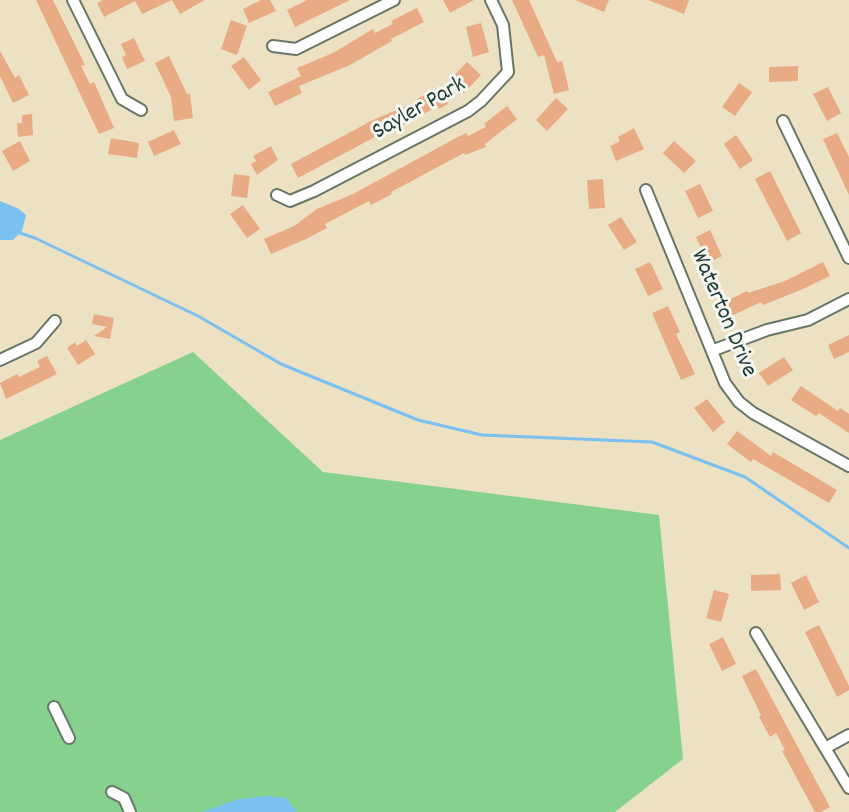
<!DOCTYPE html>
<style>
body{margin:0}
canvas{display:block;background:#ece1c2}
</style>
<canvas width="849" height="812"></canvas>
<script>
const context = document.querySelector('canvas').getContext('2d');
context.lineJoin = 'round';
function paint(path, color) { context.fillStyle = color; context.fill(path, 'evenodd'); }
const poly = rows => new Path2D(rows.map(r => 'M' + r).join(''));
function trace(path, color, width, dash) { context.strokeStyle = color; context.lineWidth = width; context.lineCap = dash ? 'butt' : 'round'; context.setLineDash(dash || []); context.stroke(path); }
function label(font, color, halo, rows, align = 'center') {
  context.font = font + ' Dekko,sans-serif'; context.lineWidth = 6; context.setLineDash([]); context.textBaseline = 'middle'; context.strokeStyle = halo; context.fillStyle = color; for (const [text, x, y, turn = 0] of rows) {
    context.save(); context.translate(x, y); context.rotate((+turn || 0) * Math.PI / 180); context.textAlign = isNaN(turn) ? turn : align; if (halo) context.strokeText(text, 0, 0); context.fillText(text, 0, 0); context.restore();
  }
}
const green = poly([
 [193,352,323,472,659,515,683,759,615,812,0,812,0,440]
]);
const water = poly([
 [0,201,19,209,26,215,22,231,13,240,0,240],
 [266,796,286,798,297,812,202,812,239,799]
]);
const stream = poly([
 [20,233,35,238,198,316,281,364,418,420,482,435,652,442,745,477,849,548]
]);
const building = poly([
 [36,0,53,0,85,65,81,66,90,84,94,82,114,128,99,134],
 [103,0,205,0,180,14,172,0,142,14,135,1,104,17,97,3],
 [261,0,270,0,276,11,249,23,243,9],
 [307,0,350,0,295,27,287,10],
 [443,0,474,0,450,13],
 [512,0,529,0,557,62,562,61,569,90,554,94,544,55,538,57],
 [575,0,609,0,604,12],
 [648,0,689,0,684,14],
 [417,8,424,22,391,39,392,41,350,65,299,86,302,93,275,106,268,92,301,76,297,68,333,53,373,29,375,33,393,24,391,21],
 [231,20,247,26,237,55,221,49],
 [481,23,489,52,473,57,466,27],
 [134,38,145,61,127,69,122,57,126,55,121,44],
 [0,51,15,78,19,75,29,95,13,103,0,76],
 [169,56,187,94,190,94,193,118,174,121,171,97,155,63],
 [244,57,261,80,249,90,231,66],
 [467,62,481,75,464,93,450,80],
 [798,66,798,81,769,82,769,67],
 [739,83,752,92,735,116,722,107],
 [828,87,841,113,827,121,813,94],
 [434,90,437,96,442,93,448,104,439,109,438,106,376,140,375,137,298,178,291,164,371,121,418,101,417,99],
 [556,98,568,109,547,131,536,120],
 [507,106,517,119,485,144,486,147,465,155,464,153,391,192,392,194,371,205,369,201,325,224,327,228,306,239,271,254,264,239,294,226,317,209,353,194,456,138,466,133,468,136,486,127,484,124],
 [32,114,33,135,18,137,17,123,22,123,22,115],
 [634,128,644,149,616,161,610,146,620,141,618,137],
 [174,130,181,144,154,156,148,142],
 [837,133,849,157,849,195,823,139],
 [736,135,753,160,740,169,724,144],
 [111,138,139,143,137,158,108,154],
 [20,141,30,161,13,171,2,151],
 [674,141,696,161,684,173,663,153],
 [271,146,278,160,257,175,251,164,256,161,253,156],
 [770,171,801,233,787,241,755,179],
 [234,174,250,176,247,198,231,196],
 [603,179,605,208,589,209,587,180],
 [700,184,713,211,698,218,685,191],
 [243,205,260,229,247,238,230,214],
 [621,217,637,242,624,250,608,225],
 [710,230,722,256,708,263,696,237],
 [650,262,663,289,648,296,635,269],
 [823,262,830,276,803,289,763,305,761,302,727,318,720,304,747,291,748,293,785,281],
 [668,306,680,332,676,334,695,374,681,380,652,313],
 [94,314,114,318,110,339,94,336,107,327,92,324],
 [849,335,849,352,834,359,828,345],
 [86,340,95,354,78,365,67,348,75,342,77,346],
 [47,356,57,374,6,399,0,383,17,374,19,377,40,367,37,361],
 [784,357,793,370,768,386,759,373],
 [801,386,838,411,840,408,849,414,849,433,819,413,816,416,791,400],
 [707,399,725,422,713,432,694,408],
 [737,431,771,456,773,452,837,490,829,503,753,459,751,462,727,444],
 [780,574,781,590,751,591,751,575],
 [806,575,819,602,804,610,791,583],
 [714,590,729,594,721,622,706,618],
 [819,625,849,686,849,690,837,697,805,632],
 [723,637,736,664,722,671,709,644],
 [756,669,830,807,821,812,815,812,782,751,785,750,776,733,770,737,759,717,761,715,742,676]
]);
const minor = poly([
 [73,0,122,99,141,110],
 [273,46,296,49,394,0],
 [783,121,849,258],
 [646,190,725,383,739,402,753,413,849,466],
 [277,195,290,201,314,191,468,111,481,101,508,72,503,25,491,0],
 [714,350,767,330,808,320,849,299],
 [0,360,36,343,55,321],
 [756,633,849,788],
 [54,707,69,738],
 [827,747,849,735],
 [112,792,124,798,130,812]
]);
const streetNames = [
 ["Sayler Park",420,110,-30],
 ["Waterton Drive",722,314,67]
];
paint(green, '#87d18e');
paint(water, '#7ac0f1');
trace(stream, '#7ac0f1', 3);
paint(building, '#e8ab83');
trace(minor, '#677666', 14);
trace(minor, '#fff', 10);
label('24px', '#1f3d34', '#f6f6f2', streetNames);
</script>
